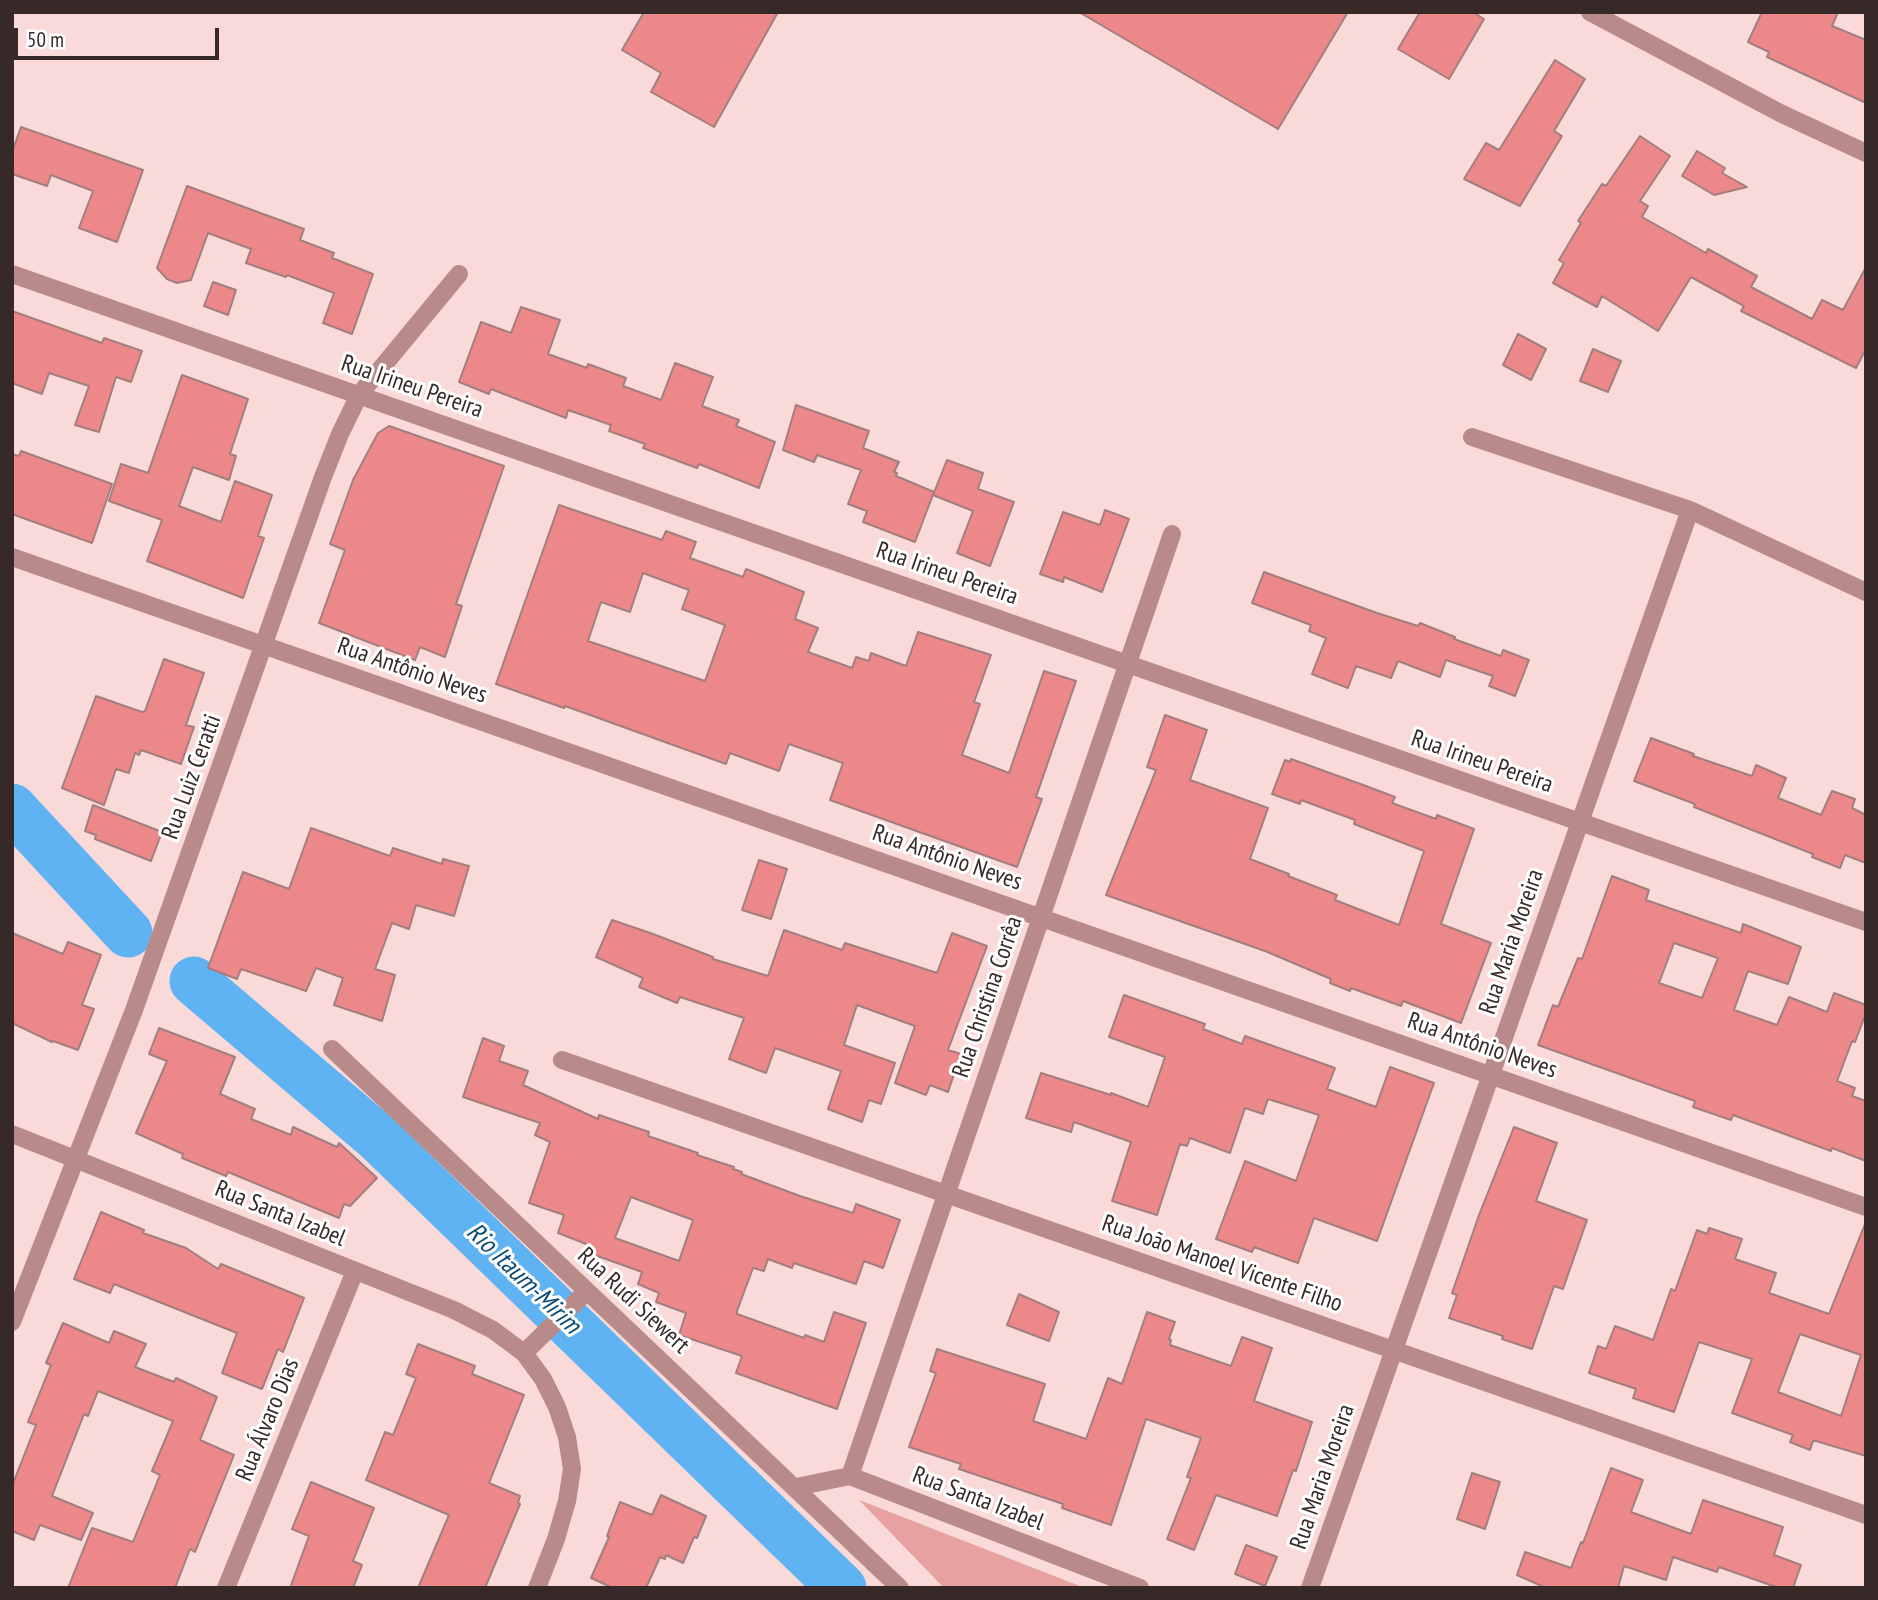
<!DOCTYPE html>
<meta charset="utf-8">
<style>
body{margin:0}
#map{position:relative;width:1878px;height:1600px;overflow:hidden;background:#fadad9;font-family:"PT Sans Narrow",sans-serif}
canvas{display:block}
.frame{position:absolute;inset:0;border:14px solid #382929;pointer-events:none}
.scale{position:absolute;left:14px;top:28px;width:205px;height:32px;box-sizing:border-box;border:4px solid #382929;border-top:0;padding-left:9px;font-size:21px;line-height:24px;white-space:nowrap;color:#382929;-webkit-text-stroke:5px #fff;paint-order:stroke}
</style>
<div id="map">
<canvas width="1878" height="1600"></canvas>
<div class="frame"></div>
<div class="scale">50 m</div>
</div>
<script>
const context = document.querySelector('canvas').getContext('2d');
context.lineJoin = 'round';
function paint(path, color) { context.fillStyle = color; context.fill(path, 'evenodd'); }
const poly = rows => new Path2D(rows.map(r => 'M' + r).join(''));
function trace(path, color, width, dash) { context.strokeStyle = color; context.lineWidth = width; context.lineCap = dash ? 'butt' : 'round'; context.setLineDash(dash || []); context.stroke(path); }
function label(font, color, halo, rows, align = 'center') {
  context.font = font + ' "PT Sans Narrow",sans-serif'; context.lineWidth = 6; context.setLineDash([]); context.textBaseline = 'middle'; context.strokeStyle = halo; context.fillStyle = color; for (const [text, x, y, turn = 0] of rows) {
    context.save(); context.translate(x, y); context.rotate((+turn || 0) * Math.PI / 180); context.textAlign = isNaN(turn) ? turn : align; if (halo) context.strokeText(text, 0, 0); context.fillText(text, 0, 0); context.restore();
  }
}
const green = poly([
 [859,1500,1085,1588,944,1588]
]);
const river = poly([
 [12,808,128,933],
 [194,981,377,1137,842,1588]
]);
const building = poly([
 [644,12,778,12,714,127,651,92,661,73,622,50,644,12],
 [1079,12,1348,12,1278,129,1079,12],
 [1420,12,1473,12,1484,19,1449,79,1398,49,1420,12],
 [1762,12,1838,12,1832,26,1866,40,1866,103,1767,57,1769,52,1748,42,1762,12],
 [1555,60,1585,79,1554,131,1562,136,1520,206,1464,179,1486,143,1499,150,1555,60],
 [21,127,143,170,117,242,79,228,93,191,51,175,47,186,12,174,12,152,21,127],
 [1640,136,1670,156,1640,201,1648,206,1642,217,1706,253,1708,249,1757,276,1751,287,1812,319,1822,300,1843,310,1866,267,1866,349,1856,368,1741,311,1744,306,1691,277,1658,331,1602,296,1597,307,1553,283,1564,263,1559,260,1581,223,1578,221,1602,184,1606,186,1640,136],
 [1697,151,1725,168,1722,173,1747,187,1714,195,1682,176,1697,151],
 [187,186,304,229,300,240,334,253,332,258,373,274,352,334,323,323,334,293,287,275,286,277,246,263,251,249,208,233,191,280,177,283,167,279,157,268,187,186],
 [213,282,236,290,228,315,204,306,213,282],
 [521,307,560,320,548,354,587,368,588,364,626,378,623,386,661,400,675,363,713,377,702,406,739,420,736,426,775,442,759,488,699,464,697,468,643,448,645,444,609,431,611,425,568,410,566,418,491,389,489,394,459,382,481,322,511,333,521,307],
 [12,311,102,343,104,338,142,351,131,382,116,377,99,432,75,425,89,386,49,373,42,394,12,383,12,311],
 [1518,334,1546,349,1531,380,1503,365,1518,334],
 [1593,349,1621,361,1608,392,1580,381,1593,349],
 [182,375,248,399,230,454,236,456,229,480,193,467,179,506,221,522,235,481,272,495,258,536,264,538,243,598,147,561,162,520,109,501,121,464,148,473,182,375],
 [796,405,869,431,863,448,899,462,894,472,897,473,896,476,934,492,915,542,863,522,867,511,848,504,861,470,817,455,814,462,783,450,796,405],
 [389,426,504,466,456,604,462,606,445,657,420,647,415,660,319,623,345,550,330,544,353,480,378,433,389,426],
 [21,451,112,484,92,543,12,514,12,454,19,456,21,451],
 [947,460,983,473,978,489,1014,502,990,566,957,553,973,511,933,495,947,460],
 [559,505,662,540,666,531,696,542,690,558,743,577,746,569,804,592,795,619,818,628,808,652,852,668,856,657,869,661,871,653,906,666,918,632,991,655,974,702,980,704,962,755,1009,773,1044,671,1076,681,1036,797,1042,799,1017,867,830,800,843,763,789,744,779,771,730,753,726,764,565,706,564,708,496,684,559,505],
 [643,573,689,590,682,609,725,625,705,681,588,641,601,602,630,612,643,573],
 [1105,510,1129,519,1102,592,1064,577,1063,582,1040,574,1063,512,1100,525,1105,510],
 [1264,572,1377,613,1418,626,1420,623,1455,637,1454,639,1501,656,1503,650,1529,660,1515,696,1489,686,1493,676,1446,660,1440,677,1398,661,1391,678,1356,666,1348,688,1312,674,1326,638,1309,631,1311,625,1252,603,1264,572],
 [164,659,204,673,186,725,194,727,181,764,141,750,139,755,135,753,129,773,116,769,104,805,62,788,96,696,142,712,145,711,164,659],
 [1165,715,1207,730,1190,780,1268,808,1250,859,1289,874,1288,876,1337,895,1335,900,1399,925,1424,851,1354,824,1355,820,1301,800,1300,804,1272,794,1285,760,1290,762,1291,759,1366,786,1395,797,1392,803,1436,819,1437,815,1474,829,1441,924,1491,943,1461,1023,1403,1001,1401,1006,1351,988,1350,991,1330,983,1331,979,1265,951,1106,895,1156,770,1147,767,1165,715],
 [1651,738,1694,754,1693,756,1752,776,1756,765,1786,778,1778,798,1821,815,1832,791,1855,799,1852,808,1866,815,1866,863,1845,855,1840,868,1812,857,1813,854,1694,807,1695,804,1634,781,1651,738],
 [93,805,162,832,151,861,95,839,96,835,85,831,93,805],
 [311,828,390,856,393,848,442,864,443,859,469,866,454,916,416,905,409,929,392,923,375,969,395,975,382,1021,334,1005,343,978,316,968,306,991,241,969,237,979,208,968,243,872,289,889,311,828],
 [759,860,787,869,771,919,742,910,759,860],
 [1612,876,1649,890,1646,900,1741,933,1743,924,1801,947,1788,984,1748,971,1734,1010,1777,1025,1789,997,1827,1012,1834,993,1866,1005,1866,1013,1855,1042,1852,1041,1837,1081,1855,1088,1852,1096,1866,1101,1866,1161,1832,1148,1831,1151,1733,1115,1731,1120,1693,1107,1695,1101,1538,1045,1553,1005,1558,1007,1578,958,1582,959,1612,876],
 [1674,943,1718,958,1702,998,1659,983,1674,943],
 [612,920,653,934,713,957,713,959,768,976,784,930,842,950,845,943,937,973,952,933,987,946,948,1050,961,1054,948,1092,930,1085,926,1095,895,1083,915,1026,857,1005,844,1045,895,1063,881,1104,869,1100,862,1122,828,1109,841,1071,775,1048,766,1073,729,1059,744,1018,680,997,677,1003,639,987,643,978,596,957,612,920],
 [12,933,63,954,68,942,101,955,82,1005,94,1009,78,1050,53,1041,52,1042,12,1023,12,933],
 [1124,995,1205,1024,1203,1029,1242,1044,1245,1036,1335,1068,1327,1089,1376,1107,1390,1067,1434,1083,1377,1241,1314,1218,1298,1263,1254,1247,1252,1252,1216,1239,1245,1161,1296,1181,1319,1115,1268,1099,1263,1114,1245,1108,1230,1153,1190,1138,1187,1146,1180,1144,1157,1215,1112,1201,1131,1142,1074,1122,1071,1132,1026,1118,1041,1073,1111,1095,1111,1093,1148,1107,1165,1057,1109,1037,1124,995],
 [159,1028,235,1057,220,1094,255,1109,251,1119,291,1135,293,1127,337,1147,339,1143,377,1178,350,1206,344,1204,339,1218,228,1172,226,1176,182,1158,183,1154,136,1133,167,1061,149,1054,159,1028],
 [483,1038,504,1046,499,1061,528,1071,523,1085,598,1119,599,1115,649,1132,648,1136,698,1153,697,1155,734,1167,733,1169,742,1172,741,1174,800,1196,853,1213,856,1204,900,1220,883,1268,864,1261,856,1284,794,1263,792,1268,768,1259,764,1271,753,1268,737,1311,737,1314,804,1338,805,1335,824,1342,834,1312,866,1323,837,1409,736,1373,742,1356,679,1335,686,1313,656,1302,659,1293,638,1284,642,1272,592,1254,594,1247,558,1233,564,1215,529,1203,550,1142,535,1135,540,1123,463,1097,483,1038],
 [631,1197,693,1220,679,1261,615,1238,631,1197],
 [1514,1127,1557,1143,1536,1201,1587,1220,1563,1289,1554,1286,1532,1349,1502,1339,1503,1336,1449,1318,1457,1295,1452,1293,1479,1215,1514,1127],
 [101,1212,144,1230,143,1233,186,1248,218,1269,221,1264,304,1298,283,1352,278,1349,262,1389,222,1373,237,1333,114,1284,110,1293,74,1279,101,1212],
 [1865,1224,1866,1456,1816,1441,1813,1441,1810,1450,1790,1442,1793,1435,1732,1413,1752,1359,1699,1342,1674,1412,1633,1398,1636,1389,1589,1373,1598,1346,1606,1349,1615,1326,1653,1340,1671,1289,1675,1291,1697,1230,1707,1234,1709,1228,1742,1239,1735,1259,1776,1273,1769,1293,1829,1314,1865,1224],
 [1800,1334,1861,1355,1841,1416,1778,1392,1800,1334],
 [1019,1294,1059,1312,1049,1341,1007,1325,1019,1294],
 [1147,1312,1175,1322,1169,1339,1171,1340,1170,1345,1231,1366,1242,1337,1272,1348,1254,1401,1312,1422,1296,1471,1293,1470,1277,1516,1216,1495,1194,1550,1167,1539,1191,1478,1187,1477,1201,1438,1146,1419,1111,1525,1062,1508,1063,1504,959,1469,961,1464,909,1447,936,1373,930,1371,937,1349,1045,1384,1033,1421,1086,1439,1108,1378,1122,1384,1147,1312],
 [63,1323,109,1343,114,1331,146,1344,135,1367,174,1382,176,1378,217,1397,200,1440,234,1455,195,1552,190,1549,175,1588,68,1588,92,1528,133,1542,160,1475,152,1471,173,1421,98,1391,88,1416,84,1414,52,1496,93,1513,81,1540,40,1525,34,1540,12,1531,12,1486,36,1425,28,1422,51,1365,46,1363,63,1323],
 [418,1344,475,1366,472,1374,524,1395,489,1483,520,1496,518,1503,520,1504,485,1588,418,1588,449,1515,366,1480,385,1432,393,1435,416,1378,406,1374,418,1344],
 [1611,1468,1643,1480,1631,1512,1691,1534,1703,1500,1783,1527,1774,1555,1801,1565,1793,1588,1779,1588,1719,1567,1717,1572,1673,1557,1666,1580,1624,1566,1618,1588,1546,1588,1517,1575,1525,1552,1571,1568,1581,1542,1583,1543,1611,1468],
 [1472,1473,1500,1482,1485,1529,1457,1519,1472,1473],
 [311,1482,374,1508,353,1561,362,1565,353,1588,290,1588,309,1536,292,1529,311,1482],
 [661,1495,706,1516,697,1538,694,1537,683,1563,666,1555,665,1559,660,1557,646,1588,613,1588,591,1578,609,1537,607,1536,620,1502,652,1515,661,1495],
 [1246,1545,1277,1557,1265,1586,1235,1574,1246,1545]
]);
const minor = poly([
 [1590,12,1780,113,1866,153],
 [12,274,1866,922],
 [1472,437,1690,510,1866,592],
 [12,557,1866,1207],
 [332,1049,900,1588],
 [562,1060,1866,1515],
 [12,1322,134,1010,323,477,340,434,359,395,459,274],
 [524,1353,587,1291],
 [850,1476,1172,534],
 [796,1487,850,1476,1140,1588],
 [226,1588,355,1271],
 [1310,1588,1690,510]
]);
const tertiary = poly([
 [12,1134,454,1310,493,1330,524,1353,543,1379,557,1407,567,1437,572,1469,567,1501,556,1539,537,1588]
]);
const streetNames = [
 ["Rua Irineu Pereira",412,387,19],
 ["Rua Irineu Pereira",947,574,19],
 ["Rua Antônio Neves",412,671,19],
 ["Rua Irineu Pereira",1482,762,19],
 ["Rua Luiz Ceratti",192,777,-70],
 ["Rua Antônio Neves",947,858,19],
 ["Rua Maria Moreira",1512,942,-71],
 ["Rua Christina Corrêa",988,997,-71],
 ["Rua Antônio Neves",1482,1046,19],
 ["Rua Santa Izabel",280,1214,22],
 ["Rua João Manoel Vicente Filho",1222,1264,19],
 ["Rua Rudi Siewert",633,1301,43],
 ["Rua Álvaro Dias",268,1420,-68],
 ["Rua Maria Moreira",1323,1477,-71],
 ["Rua Santa Izabel",978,1499,21]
];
const waterNames = [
 ["Rio Itaum-Mirim",523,1279,44]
];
paint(green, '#e7a1a1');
trace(river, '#5fb3f3', 49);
paint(building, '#ed888a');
trace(building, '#a37e7e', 2);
trace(minor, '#b88b8a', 18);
trace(tertiary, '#b88b8a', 18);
label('24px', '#382929', '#fff', streetNames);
label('italic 26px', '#0b4c76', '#fff', waterNames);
</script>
